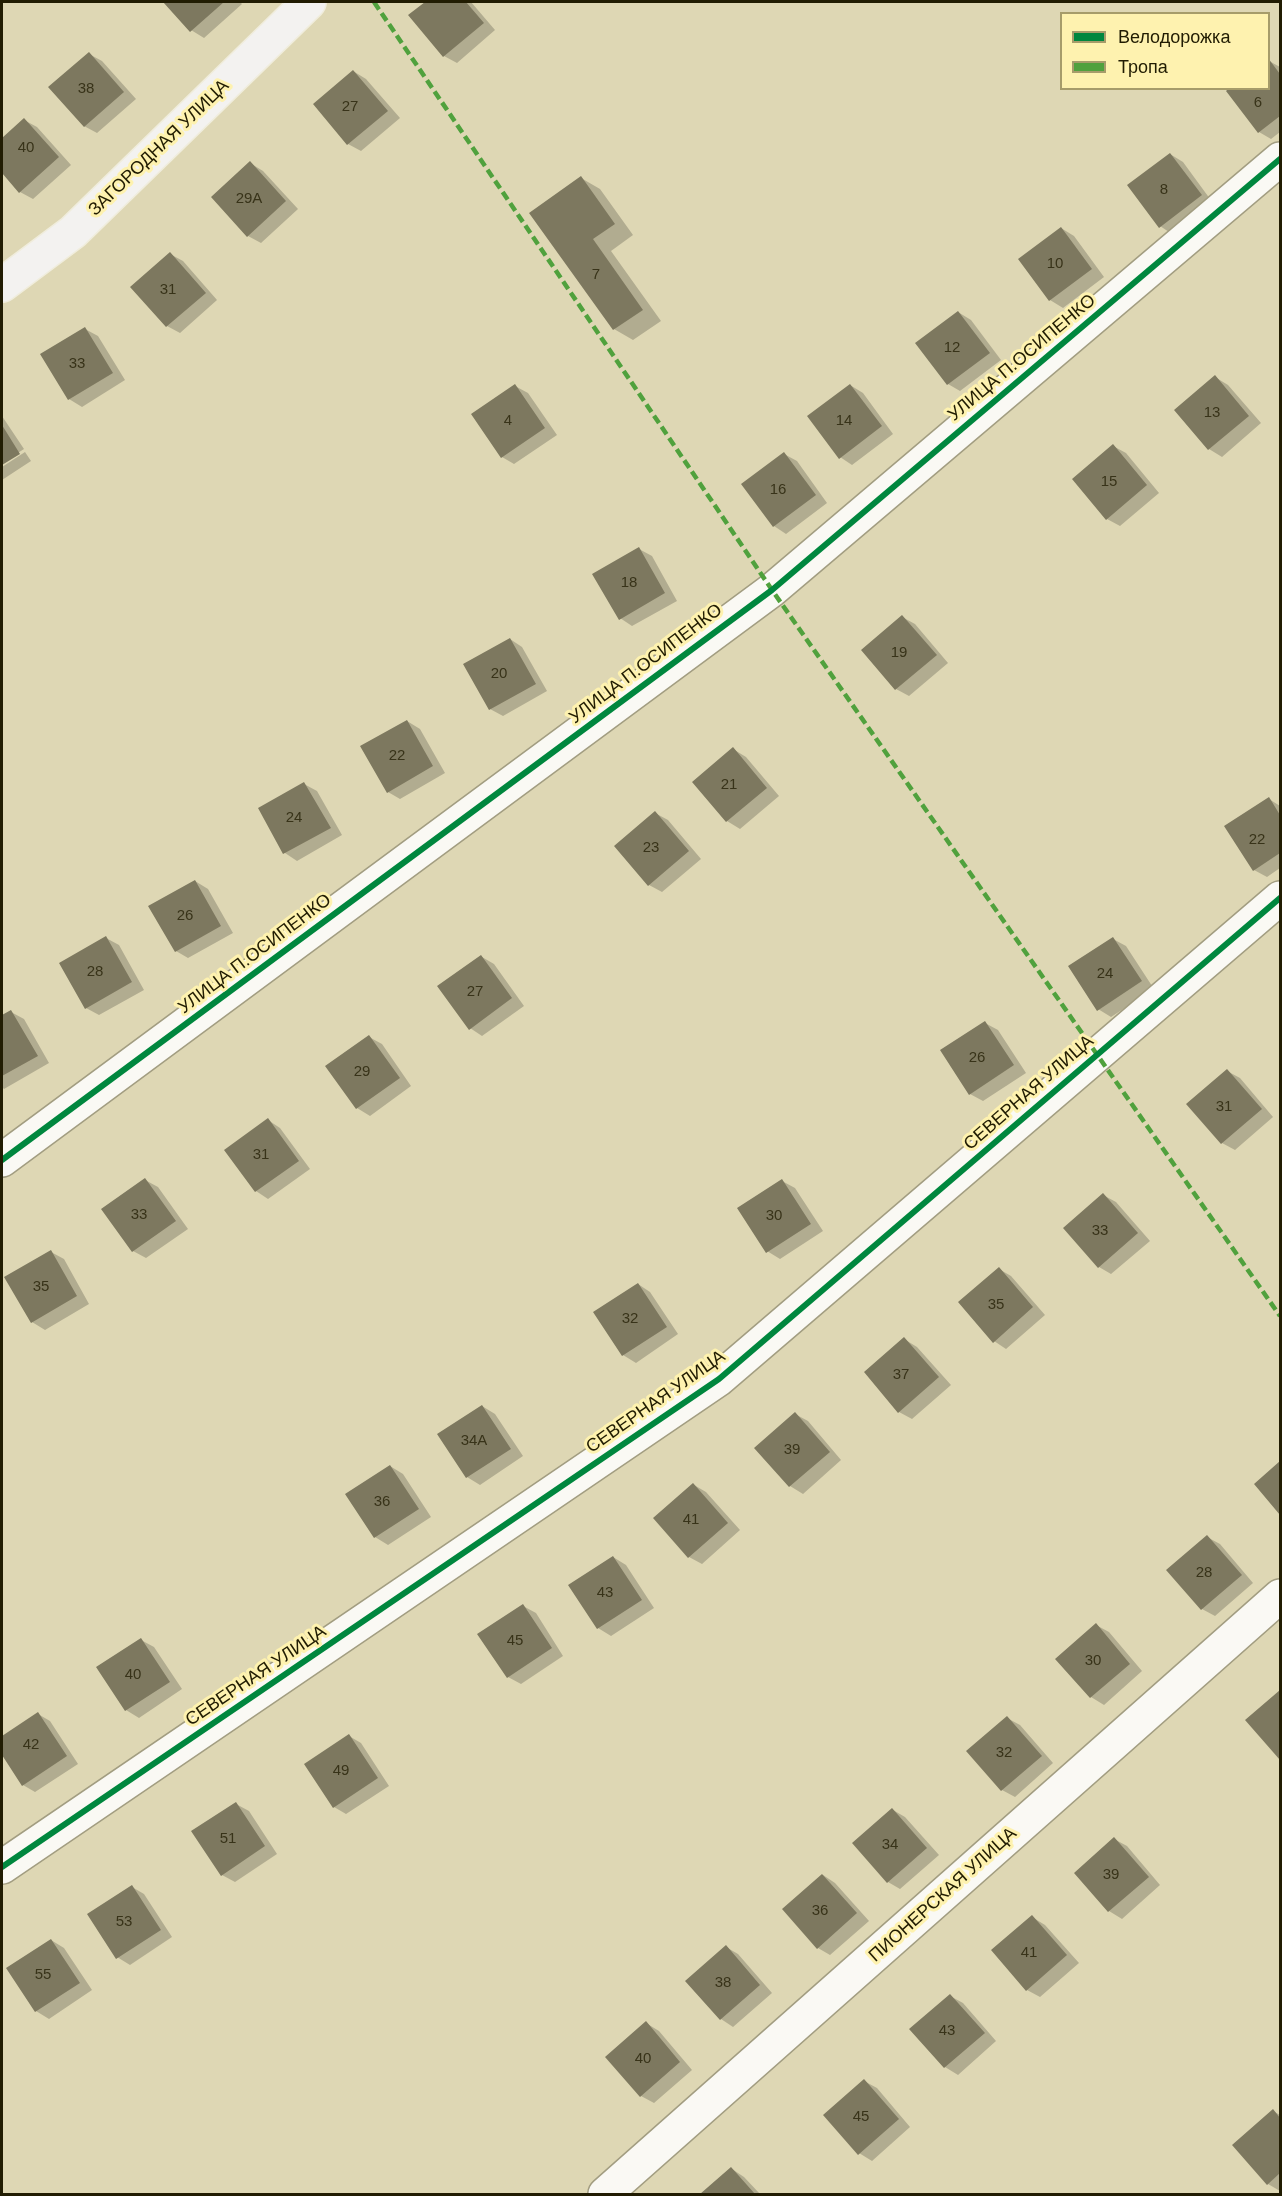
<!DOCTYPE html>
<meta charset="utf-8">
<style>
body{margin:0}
#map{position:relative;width:1282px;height:2196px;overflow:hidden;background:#ded7b4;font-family:Arial,sans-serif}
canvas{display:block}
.frame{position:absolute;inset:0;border:3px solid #211c02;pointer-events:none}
.legend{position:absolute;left:1060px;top:12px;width:210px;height:78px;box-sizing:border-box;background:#fef2af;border:2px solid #a69c6a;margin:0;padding:8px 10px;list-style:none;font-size:18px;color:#211c02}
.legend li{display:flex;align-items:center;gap:12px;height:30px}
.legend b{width:30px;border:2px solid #a69c6a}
</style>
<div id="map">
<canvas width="1282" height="2196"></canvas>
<div class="frame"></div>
<ul class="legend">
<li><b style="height:8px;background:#00873e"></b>Велодорожка</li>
<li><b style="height:8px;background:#50a13d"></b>Тропа</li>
</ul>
</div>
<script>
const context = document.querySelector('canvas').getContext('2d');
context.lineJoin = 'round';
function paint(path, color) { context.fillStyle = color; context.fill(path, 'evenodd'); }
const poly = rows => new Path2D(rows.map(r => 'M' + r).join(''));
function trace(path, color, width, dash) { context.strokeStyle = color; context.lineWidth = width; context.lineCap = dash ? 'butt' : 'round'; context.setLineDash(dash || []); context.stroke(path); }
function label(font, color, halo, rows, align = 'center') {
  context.font = font + ' Arial,sans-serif'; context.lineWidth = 6; context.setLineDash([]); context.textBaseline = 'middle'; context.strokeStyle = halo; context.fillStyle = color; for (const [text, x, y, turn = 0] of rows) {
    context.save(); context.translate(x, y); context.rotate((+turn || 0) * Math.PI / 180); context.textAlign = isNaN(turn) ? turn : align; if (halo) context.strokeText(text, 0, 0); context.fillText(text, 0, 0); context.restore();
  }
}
const shadow = poly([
 [165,2,240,2,242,4,204,38,191,30],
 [427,2,471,2,495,30,457,63,444,56,410,15],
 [89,54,102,61,136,99,97,133,84,126],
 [1269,61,1280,67,1280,132,1271,139,1259,132,1268,88],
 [353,71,366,79,400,118,361,151,348,144],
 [24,120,37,127,71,165,33,199,20,192,2,171,2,140],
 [1170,154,1183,162,1213,203,1172,234,1160,226],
 [250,163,263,171,298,209,261,243,248,236],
 [581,178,600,189,633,235,611,251,661,321,633,340,614,329,531,213],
 [1061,228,1074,236,1104,277,1063,308,1050,300,1020,259],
 [170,254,183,261,217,300,180,333,167,326,132,287],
 [958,312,971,320,1001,360,960,391,948,384],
 [85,329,98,336,125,380,82,407,69,399,42,355],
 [1215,377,1228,385,1261,423,1222,457,1209,449,1176,410],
 [850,385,863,393,893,434,852,465,840,457],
 [515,386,528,393,557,435,514,464,502,457],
 [2,416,24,449,2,463],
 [1113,446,1126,453,1159,493,1120,526,1107,519],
 [25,452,31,461,2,480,2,467],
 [784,454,797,461,827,503,786,534,774,526],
 [639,549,652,556,677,601,632,626,620,618],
 [902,617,915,624,948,663,909,696,896,689,863,650],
 [510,639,522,647,547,691,503,716,490,709],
 [407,721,420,729,445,773,400,799,388,792],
 [733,749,746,757,779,796,740,829,727,821,694,782],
 [304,784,317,791,342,835,297,861,285,853,260,809],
 [1269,799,1280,806,1280,868,1267,877,1254,870],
 [655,813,668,820,701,859,662,892,649,885],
 [195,881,208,889,233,933,188,958,176,951],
 [106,938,119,945,144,990,99,1015,86,1008],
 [1113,939,1126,946,1154,989,1111,1017,1098,1009],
 [482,957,494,964,524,1006,482,1036,470,1028],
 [11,1012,24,1019,49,1063,4,1089,2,1087,2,1017],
 [985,1023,998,1030,1026,1073,983,1101,970,1094],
 [369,1037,382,1044,411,1086,370,1116,357,1108],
 [1227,1071,1240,1078,1273,1117,1235,1150,1222,1143],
 [268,1120,280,1128,310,1169,268,1199,256,1191],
 [145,1180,158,1187,188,1229,146,1258,133,1251],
 [782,1181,795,1188,823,1231,780,1259,767,1251],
 [1103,1195,1116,1202,1150,1241,1111,1274,1099,1267],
 [51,1252,64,1259,89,1304,45,1330,32,1322],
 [999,1269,1011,1276,1045,1315,1006,1349,994,1341],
 [638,1284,650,1292,678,1334,636,1363,623,1355],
 [904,1339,917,1347,951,1385,912,1419,899,1412],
 [482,1406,495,1414,523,1456,480,1485,467,1477],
 [795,1414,808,1421,841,1460,803,1494,790,1486,756,1448],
 [1280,1463,1280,1513,1256,1484],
 [390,1466,403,1474,431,1517,388,1545,375,1537],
 [694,1485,706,1492,740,1530,702,1564,689,1557],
 [1207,1537,1220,1544,1253,1583,1215,1616,1202,1609],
 [613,1557,626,1565,654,1608,611,1636,598,1628,570,1586],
 [523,1606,536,1613,563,1656,521,1684,508,1677],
 [1096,1625,1109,1632,1142,1671,1104,1705,1091,1697,1057,1659],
 [141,1640,154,1647,182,1689,139,1718,126,1710,98,1668],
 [1280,1692,1280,1758,1248,1720],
 [38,1714,50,1721,78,1764,35,1792,23,1785,2,1752,2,1738],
 [1007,1718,1020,1725,1053,1763,1015,1797,1002,1790],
 [349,1736,361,1743,389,1786,346,1814,334,1807],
 [236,1804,249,1811,277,1854,235,1882,222,1875],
 [893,1810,905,1817,939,1855,900,1889,888,1882],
 [1114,1839,1127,1846,1160,1885,1122,1919,1109,1911,1076,1873],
 [823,1875,835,1883,869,1921,830,1955,818,1948],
 [132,1887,144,1894,172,1937,130,1965,117,1957],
 [1032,1917,1045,1925,1079,1963,1040,1997,1027,1990],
 [51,1940,64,1948,92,1990,49,2019,36,2011,8,1968],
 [726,1947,738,1954,772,1993,733,2027,721,2019],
 [950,1996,963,2003,996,2041,958,2075,945,2067,911,2029],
 [646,2023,659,2031,692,2070,654,2103,641,2096],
 [864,2081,877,2088,910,2127,872,2161,859,2153],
 [1273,2111,1280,2115,1280,2191,1268,2184],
 [732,2169,744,2177,760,2194,703,2194]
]);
const building = poly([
 [163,2,224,2,190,32],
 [425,2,466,2,484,23,443,57,408,15],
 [89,52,124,92,84,127,48,87],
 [1268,58,1280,74,1280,116,1258,133,1226,91,1229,88,1268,88],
 [353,70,388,111,347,145,313,104],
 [24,118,59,157,19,193,2,173,2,138],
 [1170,153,1202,195,1159,228,1127,185],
 [250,161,286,201,247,237,211,197],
 [581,176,615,224,593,239,643,310,613,330,529,213],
 [1061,227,1092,269,1049,301,1018,259],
 [170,252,206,293,166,327,130,287],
 [958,311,990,353,947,385,915,343],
 [85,327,113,373,68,400,40,354],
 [1215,375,1249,416,1208,450,1174,410],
 [515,384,545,428,501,458,471,414],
 [850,384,882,426,839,459,807,416],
 [2,425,20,454,2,465],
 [1113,444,1147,485,1106,520,1072,479],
 [784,452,816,495,773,527,741,484],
 [639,547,665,593,619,620,592,574],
 [902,615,937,655,895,690,861,650],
 [510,638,536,684,489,710,463,664],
 [407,720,433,766,387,793,360,746],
 [733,747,767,788,726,822,692,782],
 [304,782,331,828,283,854,258,808],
 [1269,797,1280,815,1280,853,1253,871,1224,826],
 [655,811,689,851,648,886,614,846],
 [195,880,221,926,175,952,148,906],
 [106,936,132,982,85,1009,59,963],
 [1113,937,1142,981,1097,1011,1068,966],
 [481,955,512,998,469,1030,437,986],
 [11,1010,38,1056,2,1076,2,1015],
 [985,1021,1014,1065,969,1095,940,1050],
 [369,1035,400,1078,356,1109,325,1066],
 [1227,1069,1262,1109,1221,1144,1186,1104],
 [268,1118,299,1161,255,1192,224,1150],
 [145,1178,176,1221,132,1252,101,1209],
 [782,1179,811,1224,766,1253,737,1208],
 [1103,1193,1138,1233,1098,1268,1063,1228],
 [51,1250,77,1296,31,1323,4,1277],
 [999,1267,1033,1307,993,1343,958,1302],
 [638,1283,667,1327,622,1356,593,1312],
 [904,1337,939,1377,898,1413,864,1372],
 [482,1405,511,1449,466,1478,437,1434],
 [795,1412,830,1452,789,1487,754,1448],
 [1280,1461,1280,1515,1254,1484],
 [390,1465,419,1509,374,1538,345,1494],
 [693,1483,728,1523,688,1558,653,1518],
 [1207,1535,1242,1575,1201,1610,1166,1570],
 [613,1556,642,1600,597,1629,568,1585],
 [523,1604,552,1648,507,1678,477,1634],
 [1096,1623,1130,1664,1090,1698,1055,1659],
 [141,1638,170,1682,125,1711,96,1667],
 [1280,1690,1280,1760,1245,1720],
 [38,1712,67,1756,22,1786,2,1755,2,1736],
 [1007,1716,1042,1756,1001,1791,966,1751],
 [349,1734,378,1778,333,1808,304,1764],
 [236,1802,265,1846,221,1876,191,1831],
 [892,1808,927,1848,887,1883,852,1843],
 [1114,1837,1149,1877,1108,1912,1074,1873],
 [822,1874,857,1913,817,1949,782,1909],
 [132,1885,161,1930,116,1959,87,1914],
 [1032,1915,1067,1955,1026,1991,991,1950],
 [51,1939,80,1983,35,2012,6,1968],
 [726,1945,760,1985,720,2020,685,1981],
 [950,1994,985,2033,944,2068,909,2029],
 [646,2021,680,2062,640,2097,605,2057],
 [864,2079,899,2119,858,2155,823,2115],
 [1273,2109,1280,2118,1280,2173,1267,2185,1232,2145],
 [731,2167,755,2194,700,2194]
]);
const street = poly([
 [2,1160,772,590,1280,159],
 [2,1867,719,1379,1280,898],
 [605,2194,1280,1596]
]);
const primary = poly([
 [2,285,73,232,309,2]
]);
const quiet = poly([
 [374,2,772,590,1280,1316]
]);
const cycleway = poly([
 [2,1160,772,590,1280,159],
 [2,1867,719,1379,1280,898]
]);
const numberNames = [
 ["38",86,89],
 ["6",1258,103],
 ["27",350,107],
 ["40",26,148],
 ["8",1164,190],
 ["29А",249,199],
 ["10",1055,264],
 ["7",596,275],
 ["31",168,290],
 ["12",952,348],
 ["33",77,364],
 ["13",1212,413],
 ["4",508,421],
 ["14",844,421],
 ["15",1109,482],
 ["16",778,490],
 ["18",629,583],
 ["19",899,653],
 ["20",499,674],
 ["22",397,756],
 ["21",729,785],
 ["24",294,818],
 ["22",1257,840],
 ["23",651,848],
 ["26",185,916],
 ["28",95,972],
 ["24",1105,974],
 ["27",475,992],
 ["26",977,1058],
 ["29",362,1072],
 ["31",1224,1107],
 ["31",261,1155],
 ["33",139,1215],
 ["30",774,1216],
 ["33",1100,1231],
 ["35",41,1287],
 ["35",996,1305],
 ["32",630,1319],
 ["37",901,1375],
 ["34А",474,1441],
 ["39",792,1450],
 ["36",382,1502],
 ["41",691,1520],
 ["28",1204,1573],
 ["43",605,1593],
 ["45",515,1641],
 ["30",1093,1661],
 ["40",133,1675],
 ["42",31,1745],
 ["32",1004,1753],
 ["49",341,1771],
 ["51",228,1839],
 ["34",890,1845],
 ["39",1111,1875],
 ["36",820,1911],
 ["53",124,1922],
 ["41",1029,1953],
 ["55",43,1975],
 ["38",723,1983],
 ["43",947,2031],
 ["40",643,2059],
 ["45",861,2117]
];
const streetNames = [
 ["ЗАГОРОДНАЯ УЛИЦА",159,148,-44],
 ["УЛИЦА П.ОСИПЕНКО",1022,358,-40],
 ["УЛИЦА П.ОСИПЕНКО",646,664,-37],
 ["УЛИЦА П.ОСИПЕНКО",255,954,-37],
 ["СЕВЕРНАЯ УЛИЦА",1029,1093,-41],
 ["СЕВЕРНАЯ УЛИЦА",656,1402,-35],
 ["СЕВЕРНАЯ УЛИЦА",256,1676,-34],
 ["ПИОНЕРСКАЯ УЛИЦА",943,1895,-42]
];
paint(shadow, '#0003');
paint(building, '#7d785f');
trace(street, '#a29d81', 36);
trace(primary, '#f0eddd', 36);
trace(street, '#faf9f4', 33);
trace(primary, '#f3f2f0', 33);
trace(quiet, '#50a13d', 4.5, [9, 4.5]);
trace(cycleway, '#00873e', 6);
label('15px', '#383319', null, numberNames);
label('18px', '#211c02', '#fef2af', streetNames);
</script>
